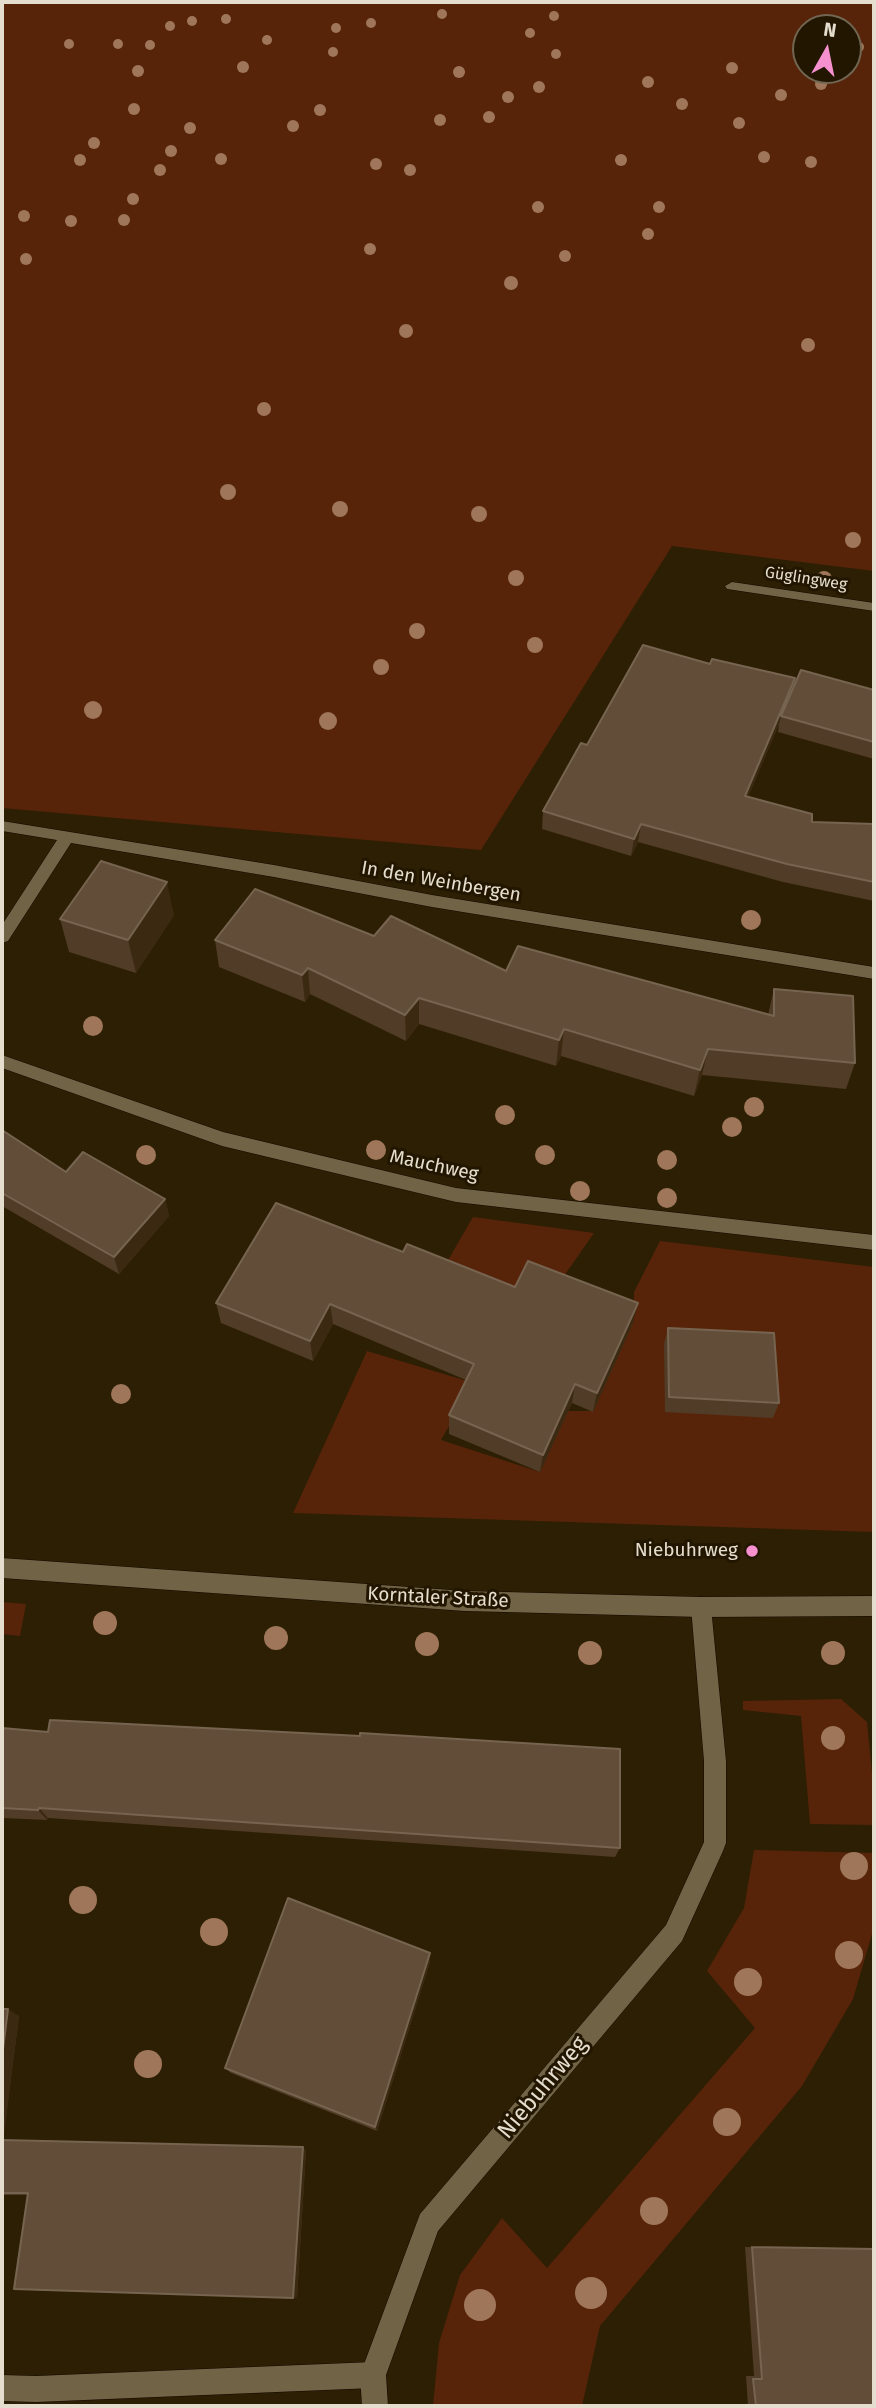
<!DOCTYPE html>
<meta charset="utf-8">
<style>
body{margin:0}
#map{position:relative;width:876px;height:2408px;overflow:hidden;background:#2c1f03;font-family:"Fira Sans",sans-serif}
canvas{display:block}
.frame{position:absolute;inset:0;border:4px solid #e5ddcd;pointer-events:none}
.north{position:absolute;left:792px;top:14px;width:70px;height:70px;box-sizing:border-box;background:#221600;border:2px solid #706652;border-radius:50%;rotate:9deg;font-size:19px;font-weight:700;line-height:28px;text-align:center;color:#e5ddcd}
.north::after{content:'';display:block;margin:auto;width:24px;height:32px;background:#f790ce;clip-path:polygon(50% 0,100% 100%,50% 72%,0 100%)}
</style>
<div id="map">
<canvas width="876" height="2408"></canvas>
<div class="frame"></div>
<div class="north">N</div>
</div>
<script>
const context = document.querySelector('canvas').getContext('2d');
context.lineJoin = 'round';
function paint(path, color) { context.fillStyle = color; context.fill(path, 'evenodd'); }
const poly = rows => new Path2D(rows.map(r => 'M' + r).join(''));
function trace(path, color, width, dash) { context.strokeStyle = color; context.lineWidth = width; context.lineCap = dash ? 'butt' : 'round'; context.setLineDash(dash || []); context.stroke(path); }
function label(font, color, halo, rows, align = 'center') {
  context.font = font + ' "Fira Sans",sans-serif'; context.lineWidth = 6; context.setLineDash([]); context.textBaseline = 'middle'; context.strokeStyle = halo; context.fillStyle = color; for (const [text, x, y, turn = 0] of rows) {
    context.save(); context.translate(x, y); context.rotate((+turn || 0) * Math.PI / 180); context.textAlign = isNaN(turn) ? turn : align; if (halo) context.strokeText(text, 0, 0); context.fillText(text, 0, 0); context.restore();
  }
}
const green = poly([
 [2,2,874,2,874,571,672,546,481,850,2,808],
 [806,28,848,28,848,70,806,70],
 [473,1217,594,1233,557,1286,518,1298,444,1267],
 [660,1241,874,1267,874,1532,293,1513,367,1351,474,1383,441,1440,540,1472,568,1411,593,1411,633,1323,634,1292],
 [2,1602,26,1604,20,1636,2,1634],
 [841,1699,867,1722,874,1794,874,1825,810,1824,801,1716,743,1710,743,1701],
 [754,1850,874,1853,874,1927,853,1999,802,2086,600,2326,582,2406,433,2406,439,2343,460,2275,502,2218,547,2268,755,2028,707,1971,744,1908]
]);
const lane = poly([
 [373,2362,382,2366,386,2375,382,2384,373,2388,36,2402,2,2401,2,2375,36,2376,373,2362]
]);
const street = poly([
 [732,582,874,603,874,611,727,589,725,586,732,582],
 [2,821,274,865,432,895,874,967,874,979,432,907,274,877,71,843,8,941,2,943,2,925,57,840,2,831,2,821],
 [2,1055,223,1132,456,1188,874,1235,874,1250,456,1202,222,1146,2,1068,2,1055],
 [701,1597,708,1600,711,1607,726,1761,726,1843,723,1851,682,1941,438,2231,386,2375,388,2406,362,2406,360,2375,420,2214,666,1925,704,1842,704,1761,691,1607,694,1600,701,1597]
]);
const secondary = poly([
 [2,1558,465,1591,701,1597,874,1596,874,1616,701,1617,465,1611,2,1578,2,1558]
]);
const trees = [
 [442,14,5],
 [554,16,5],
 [226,19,5],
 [192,21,5],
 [371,23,5],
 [170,26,5],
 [336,28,5],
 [530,33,5],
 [267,40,5],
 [69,44,5],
 [118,44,5],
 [150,45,5],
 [859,47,5],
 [333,52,5],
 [556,54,5],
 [243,67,6],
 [732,68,6],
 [138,71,6],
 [459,72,6],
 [648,82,6],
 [821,84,6],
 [539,87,6],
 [781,95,6],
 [508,97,6],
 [682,104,6],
 [134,109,6],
 [320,110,6],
 [489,117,6],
 [440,120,6],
 [739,123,6],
 [293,126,6],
 [190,128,6],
 [94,143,6],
 [171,151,6],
 [764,157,6],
 [221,159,6],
 [80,160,6],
 [621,160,6],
 [811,162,6],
 [376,164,6],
 [160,170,6],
 [410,170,6],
 [133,199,6],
 [538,207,6],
 [659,207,6],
 [24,216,6],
 [124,220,6],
 [71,221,6],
 [648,234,6],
 [370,249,6],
 [565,256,6],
 [26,259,6],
 [511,283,7],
 [406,331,7],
 [808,345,7],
 [264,409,7],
 [228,492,8],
 [340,509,8],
 [479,514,8],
 [853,540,8],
 [516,578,8],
 [824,579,8],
 [417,631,8],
 [535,645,8],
 [381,667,8],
 [93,710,9],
 [328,721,9],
 [751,920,10],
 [93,1026,10],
 [754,1107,10],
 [505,1115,10],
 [732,1127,10],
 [376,1150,10],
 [146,1155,10],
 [545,1155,10],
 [667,1160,10],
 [580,1191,10],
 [667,1198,10],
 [121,1394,10],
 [105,1623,12],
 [276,1638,12],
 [427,1644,12],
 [590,1653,12],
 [833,1653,12],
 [833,1738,12],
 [854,1866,14],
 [83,1900,14],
 [214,1932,14],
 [849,1955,14],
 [748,1982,14],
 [148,2064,14],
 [727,2122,14],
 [654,2211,14],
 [591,2293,16],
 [480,2305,16]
];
const wall = poly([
 [710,664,795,678,792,691,874,690,874,759,778,732,779,724,748,797,812,822,874,824,874,901,783,882,638,842,631,856,542,829,543,811,587,745],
 [174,915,136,973,69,952,60,919],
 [374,936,506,971,768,1015,774,989,855,1063,846,1089,702,1075,694,1096,561,1056,556,1066,419,1024,406,1041,310,994,305,1002,219,967,215,940],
 [2,1130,66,1172,165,1199,169,1216,119,1274,2,1206],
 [403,1252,633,1323,593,1412,572,1403,540,1472,449,1434,449,1415,466,1380,333,1324,313,1361,221,1323,216,1303],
 [668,1328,779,1403,773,1418,665,1412,664,1344],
 [2,1728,620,1848,615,1857,48,1818,47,1820,2,1818],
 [430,1953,430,1962,377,2131,231,2073,225,2068],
 [2,2009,19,2016,3,2140,306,2150,297,2297,293,2298,27,2195,2,2195],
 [745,2247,874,2249,874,2406,748,2406,746,2376,754,2376]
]);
const shadedWall = poly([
 [795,678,791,697,781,716,779,724,741,814,745,796],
 [641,824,638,842,631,856,634,839],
 [167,882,174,915,136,973,128,940],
 [308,968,310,994,305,1002,302,975],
 [419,998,419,1024,406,1041,405,1015],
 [564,1029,561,1056,556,1066,559,1040],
 [708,1049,702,1075,694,1096,700,1070],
 [165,1199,169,1216,119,1274,114,1257],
 [638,1303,633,1323,593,1412,597,1393],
 [330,1304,333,1324,313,1361,310,1341],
 [575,1384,572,1403,540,1472,543,1455],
 [39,1808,48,1818,47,1820,38,1810],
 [430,1953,430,1962,377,2131,375,2127],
 [8,2009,19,2016,3,2143,2,2057],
 [303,2147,306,2150,297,2297,293,2298]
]);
const building = poly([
 [643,645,710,664,712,659,795,678,745,796,812,814,812,822,874,824,874,882,787,864,641,824,634,839,543,811,581,743,587,745,643,645],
 [801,670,874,690,874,742,781,716,801,670],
 [101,861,167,882,128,940,60,919,101,861],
 [255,889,374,936,391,916,506,971,518,946,774,1016,774,989,853,996,855,1063,708,1049,700,1070,564,1029,559,1040,419,998,405,1015,308,968,302,975,215,940,255,889],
 [2,1130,66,1172,83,1152,165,1199,114,1257,2,1193,2,1130],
 [276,1203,403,1252,407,1244,515,1287,528,1261,638,1303,597,1393,575,1384,543,1455,449,1415,474,1364,330,1304,310,1341,216,1303,276,1203],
 [668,1328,774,1333,779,1403,669,1397,668,1328],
 [50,1720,360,1736,360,1733,620,1749,620,1848,39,1808,38,1810,2,1808,2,1728,48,1732,50,1720],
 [288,1898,430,1953,375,2127,225,2068,288,1898],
 [2,2009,8,2009,2,2057,2,2009],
 [2,2140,303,2147,293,2298,14,2289,28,2193,2,2193,2,2140],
 [752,2247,874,2249,874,2406,756,2406,753,2379,762,2379,752,2247]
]);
const markers = [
 [752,1551,7,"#f790ce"]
];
const farStreetnames = [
 ["Güglingweg",806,579,9]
];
const streetNames = [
 ["In den Weinbergen",441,882,10],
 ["Mauchweg",434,1166,12],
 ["Korntaler Straße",438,1598,3]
];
const poiNames = [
 ["Niebuhrweg",738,1551]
];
const nearStreetnames = [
 ["Niebuhrweg",543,2088,-50]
];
paint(green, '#57240a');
trace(lane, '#120900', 1);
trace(street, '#120900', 1);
trace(secondary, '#120900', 1);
paint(lane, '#716346');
paint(street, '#716346');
paint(secondary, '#716346');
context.fillStyle = '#9f765a';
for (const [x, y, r] of trees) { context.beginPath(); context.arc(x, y, r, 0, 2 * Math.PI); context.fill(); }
paint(wall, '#513c27');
paint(shadedWall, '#3c2911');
paint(building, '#614d38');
trace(building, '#766450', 2);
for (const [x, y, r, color] of markers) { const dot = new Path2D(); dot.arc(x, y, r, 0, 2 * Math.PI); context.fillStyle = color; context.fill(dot); trace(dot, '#221600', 2.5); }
label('16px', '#e5ddcd', '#221600', farStreetnames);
label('19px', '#e5ddcd', '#221600', streetNames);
label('19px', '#e5ddcd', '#221600', poiNames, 'right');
label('23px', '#e5ddcd', '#221600', nearStreetnames);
</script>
